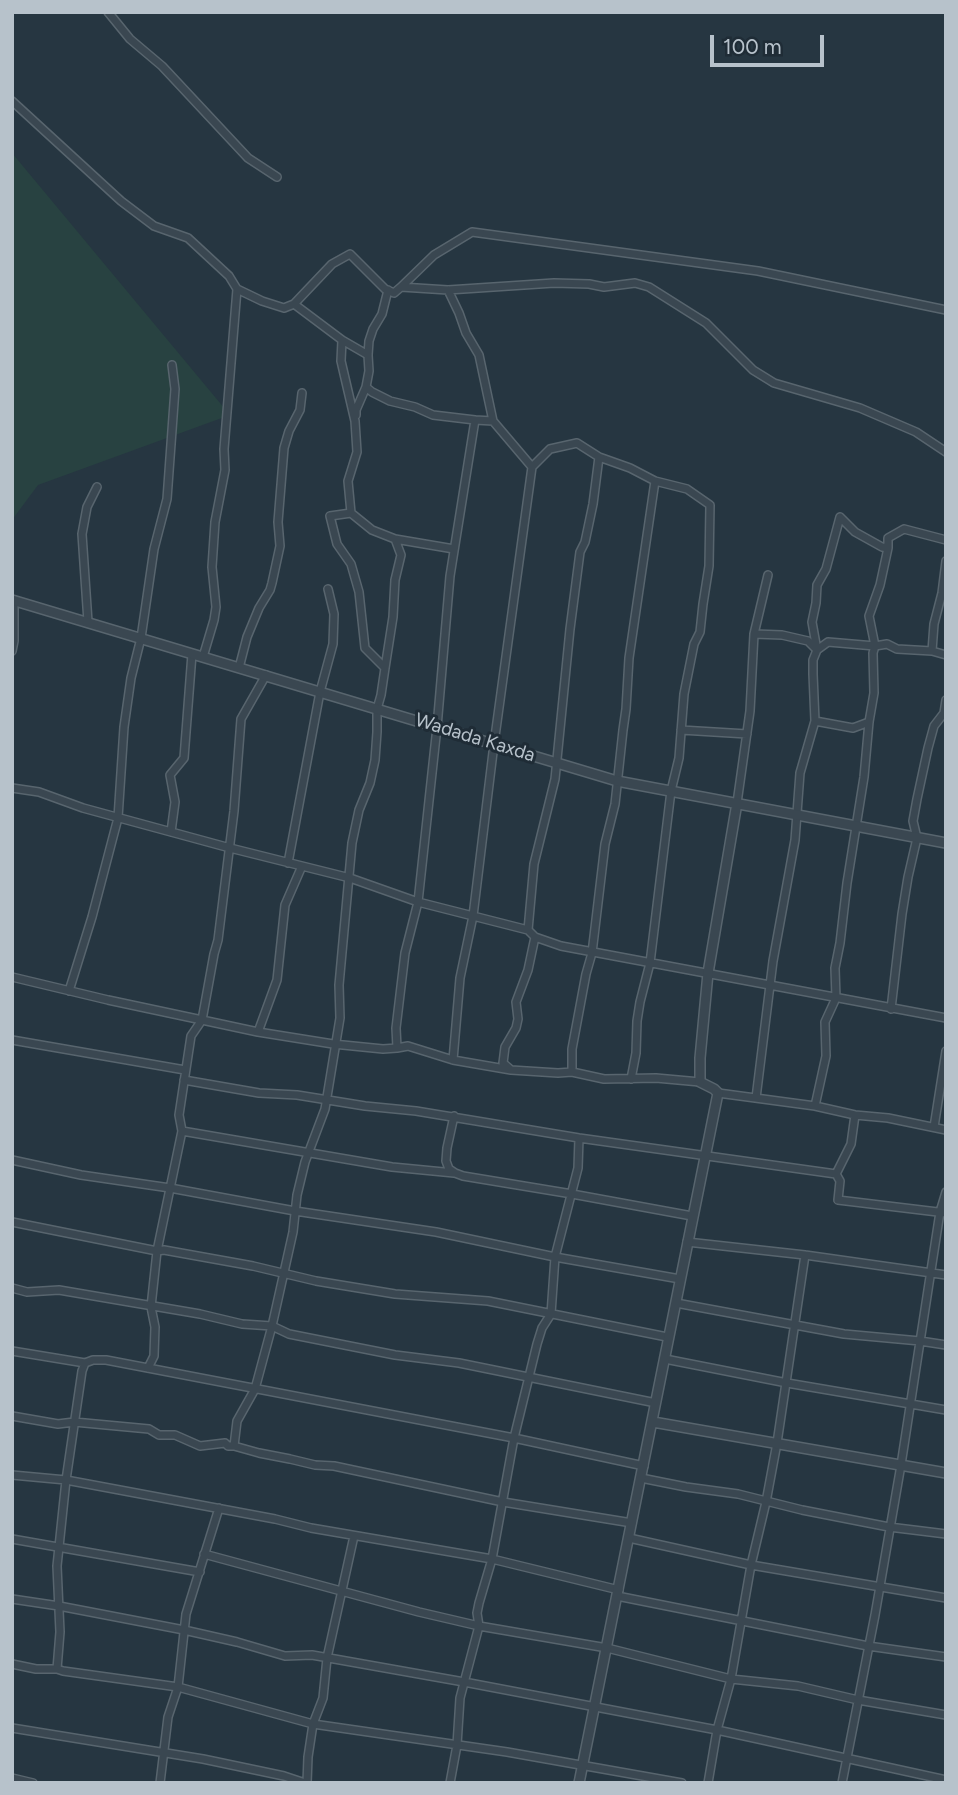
<!DOCTYPE html>
<style>
body{margin:0}
#map{position:relative;width:958px;height:1795px;overflow:hidden;background:#263641;font-family:Figtree,sans-serif}
canvas{display:block}
.frame{position:absolute;inset:0;border:14px solid #b7c2cb;pointer-events:none}
.scale{position:absolute;left:710px;top:35px;width:114px;height:32px;box-sizing:border-box;border:4px solid #b7c2cb;border-top:0;padding-left:9px;font-size:21px;line-height:24px;white-space:nowrap;color:#b7c2cb;-webkit-text-stroke:5px #1f2c36;paint-order:stroke}
</style>
<div id="map">
<canvas width="958" height="1795"></canvas>
<div class="frame"></div>
<div class="scale">100 m</div>
</div>
<script>
const context = document.querySelector('canvas').getContext('2d');
context.lineJoin = 'round';
function paint(path, color) { context.fillStyle = color; context.fill(path, 'evenodd'); }
const poly = rows => new Path2D(rows.map(r => 'M' + r).join(''));
function trace(path, color, width, dash) { context.strokeStyle = color; context.lineWidth = width; context.lineCap = dash ? 'butt' : 'round'; context.setLineDash(dash || []); context.stroke(path); }
function label(font, color, halo, rows, align = 'center') {
  context.font = font + ' Figtree,sans-serif'; context.lineWidth = 6; context.setLineDash([]); context.textBaseline = 'middle'; context.strokeStyle = halo; context.fillStyle = color; for (const [text, x, y, turn = 0] of rows) {
    context.save(); context.translate(x, y); context.rotate((+turn || 0) * Math.PI / 180); context.textAlign = isNaN(turn) ? turn : align; if (halo) context.strokeText(text, 0, 0); context.fillText(text, 0, 0); context.restore();
  }
}
const green = poly([
 [12,153,230,415,38,485,12,520]
]);
const minor = poly([
 [108,12,130,39,162,66,248,158,277,177],
 [12,101,121,201,154,226,188,238,229,276,237,289,224,449,225,470,215,522,212,567,216,607,214,620,203,657],
 [401,287,434,255,472,232,758,271,946,310],
 [237,289,262,301,284,308,294,304],
 [448,290,459,313,466,333,479,355,493,421],
 [342,340,368,355],
 [366,387,369,371,368,355,369,341,373,329,382,314,388,290],
 [356,415,356,410,366,387,372,392,390,401,415,407,433,415,475,420],
 [532,467,550,449,577,443,599,457,630,468,655,481,629,658,626,709,623,730,615,804,605,844,592,953,586,974,572,1049,572,1072],
 [395,539,454,549],
 [888,548,888,538,904,529,946,540],
 [88,622,82,534,87,507,97,487],
 [754,634,782,635,808,641,817,650,812,622,816,603,817,585,826,569,840,517,855,532,882,547,888,548,880,585,869,616,875,646,873,653,874,693,869,722,864,777,847,883,840,943,835,968,836,998,825,1022,826,1056,815,1106],
 [12,651,14,641,14,600],
 [932,651,934,624,942,593,946,561],
 [239,668,247,637,259,608,270,590,272,583,280,546,278,522,284,448,289,431,300,410,302,393],
 [385,668,393,617,395,580,401,555,395,539,372,530,351,513,348,481,357,452,355,421,341,361,342,340,294,304,332,264,350,254,385,289,394,293,401,287,448,290,554,283,589,284,604,287,635,283,649,287,706,323,753,370,774,383,860,408,916,432,946,452],
 [266,675,241,719,234,811,218,940,214,954,202,1020,258,1032,333,1044,383,1049,397,1048],
 [815,721,853,728,869,722],
 [681,730,747,734],
 [12,788,39,792,83,808,230,848,350,878,418,902,528,930,535,937,561,946,946,1018],
 [737,803,750,711,754,634,768,575],
 [171,832,175,802,170,775,184,758,192,654],
 [288,863,320,692,333,644,334,614,328,589],
 [528,930,534,864,555,779,570,629,580,552,585,542,593,504,599,457],
 [535,937,528,970,516,1002,518,1019,516,1028,505,1047,503,1063,511,1070,558,1073,572,1072,604,1079,656,1078,700,1082],
 [12,977,108,1000,202,1020,191,1036,179,1115,182,1131,157,1251,12,1222],
 [69,991,92,917,118,818,124,727,131,678,141,638,154,549,167,499,175,389,172,365],
 [891,1009,902,914,908,877,917,838,913,821,917,799,928,748,934,726,944,713,946,700],
 [258,1032,277,980,285,905,302,866],
 [12,1040,185,1070],
 [453,1060,460,978,473,916,494,744,532,467,493,421,475,420,450,576,437,727,418,902,405,953,396,1028,397,1048,408,1046,453,1060,511,1070],
 [631,1079,636,1053,637,1021,640,1002,650,963,671,791,679,758,684,694,694,644,700,632,703,604,709,566,710,505,687,489,655,481],
 [184,1080,259,1093,297,1095,365,1106,416,1111,579,1138,836,1174],
 [718,1093,815,1106,855,1115,888,1118,946,1130],
 [756,1098,773,961,795,840,800,773,815,721,813,674,813,660,817,650,828,642,875,646,887,644,897,649,932,651,946,655],
 [855,1115,851,1144,836,1174,840,1181,838,1200,946,1213],
 [454,1116,447,1148,446,1161,449,1169,455,1173,463,1176,572,1194,692,1216],
 [934,1127,946,1051],
 [182,1131,392,1167,454,1173],
 [12,1160,81,1175,170,1188,295,1211,436,1232,555,1257,680,1279],
 [687,1242,805,1255,946,1275],
 [12,1288,27,1292,59,1290,200,1314,242,1324,272,1326,289,1334,395,1355,459,1363,656,1403],
 [676,1303,844,1334,920,1341,946,1345],
 [12,1351,85,1363],
 [665,1359,787,1383,946,1410],
 [148,1368,154,1356,155,1327,151,1307,157,1251,164,1250,253,1266,316,1281,395,1294,488,1301,667,1337],
 [12,1416,58,1424,74,1422,149,1429,159,1435,175,1435,200,1446,225,1443,228,1446,234,1446,259,1453,290,1459,315,1465,334,1466,503,1502,632,1523],
 [234,1446,237,1421,255,1389,272,1326,293,1232,297,1195,305,1162,325,1109,340,1018,339,985,352,843,359,810,370,783,375,760,377,732,377,709,381,695,385,668,365,648,359,592,351,564,337,544,330,516,351,513],
 [644,1466,514,1438,106,1360,93,1360,85,1363,82,1371,66,1480,57,1566,60,1632,57,1669,63,1671,178,1687,313,1724,507,1752,682,1783],
 [12,1475,66,1480,275,1519,311,1528,492,1559,619,1590],
 [641,1478,686,1487,738,1494,802,1510,889,1527,946,1534],
 [629,1538,751,1565,946,1598],
 [12,1539,200,1572],
 [204,1554,419,1612,479,1626,607,1648,731,1679,798,1686,858,1700,946,1715],
 [617,1596,868,1646,946,1657],
 [12,1599,59,1606,184,1630,237,1642,285,1656,312,1655,464,1682,717,1730,946,1780],
 [12,1664,36,1669,57,1669],
 [12,1728,203,1759,284,1776,305,1783],
 [12,1778,33,1783],
 [160,1783,168,1717,178,1687,186,1614,219,1508],
 [307,1783,308,1757,313,1724,323,1698,327,1658,354,1536],
 [450,1783,457,1745,460,1698,479,1626,477,1613,479,1603,492,1559,514,1438,537,1344,542,1328,551,1314,555,1257,578,1168,579,1138],
 [708,1783,717,1730,731,1679,751,1565,766,1502,777,1443,805,1255],
 [842,1783,875,1615,901,1465,940,1212,946,1192]
]);
const tertiary = poly([
 [12,600,617,781,946,843],
 [653,1422,946,1473],
 [579,1783,718,1093,714,1089,700,1082,700,1058,708,973,737,803]
]);
const streetNames = [
 ["Wadada Kaxda",475,738,17]
];
paint(green, '#284241');
trace(minor, '#58656e', 10);
trace(tertiary, '#58656e', 12);
trace(minor, '#3a4751', 7);
trace(tertiary, '#3a4751', 9);
label('19px', '#b7c2cb', '#1f2c36', streetNames);
</script>
